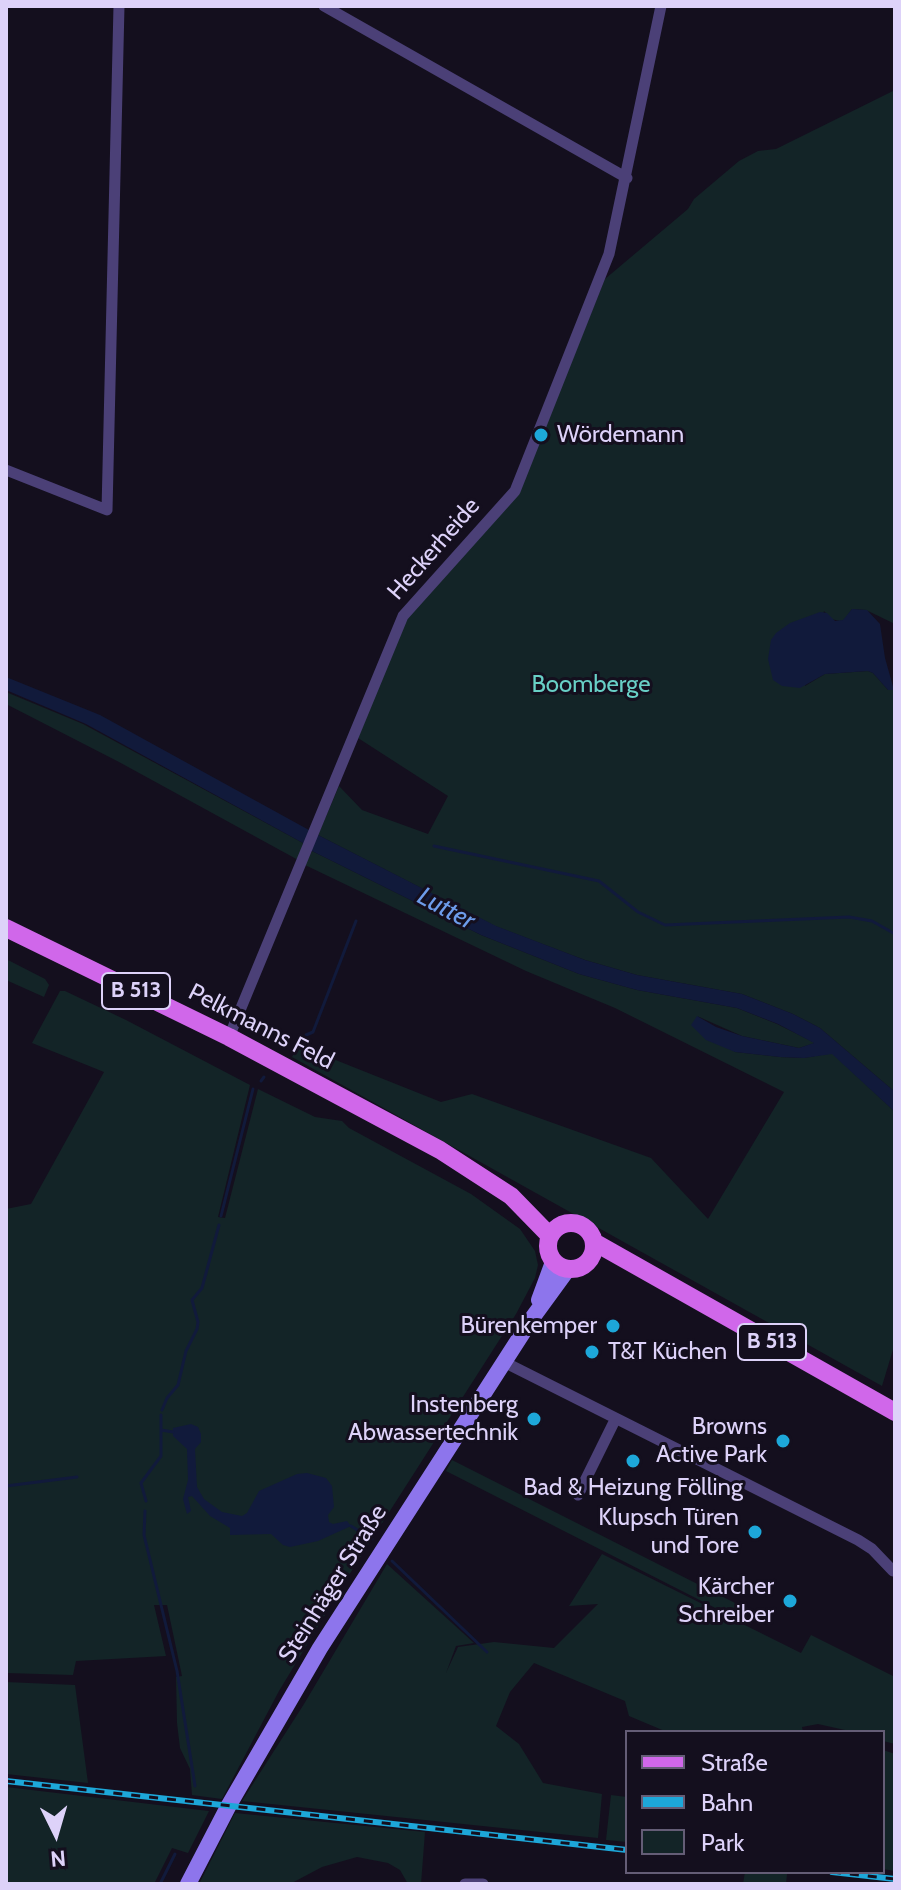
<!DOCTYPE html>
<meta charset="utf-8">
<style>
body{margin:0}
#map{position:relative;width:901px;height:1890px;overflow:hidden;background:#140f1e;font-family:Cabin,sans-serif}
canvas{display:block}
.frame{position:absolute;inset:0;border:8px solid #ddd2f9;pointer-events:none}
.legend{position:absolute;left:625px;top:1730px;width:260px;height:144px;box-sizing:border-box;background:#140f1e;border:2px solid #645d76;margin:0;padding:10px 14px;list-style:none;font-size:24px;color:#ddd2f9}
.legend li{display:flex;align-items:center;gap:16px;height:40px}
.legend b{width:40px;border:2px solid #645d76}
.north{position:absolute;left:16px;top:1794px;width:80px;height:80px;-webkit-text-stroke:6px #140f1e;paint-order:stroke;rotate:175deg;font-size:22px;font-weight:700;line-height:32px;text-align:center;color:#ddd2f9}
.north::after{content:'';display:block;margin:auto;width:28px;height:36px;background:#ddd2f9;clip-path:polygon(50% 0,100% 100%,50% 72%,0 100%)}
</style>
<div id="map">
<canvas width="901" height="1890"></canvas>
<div class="frame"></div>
<ul class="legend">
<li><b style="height:10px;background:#d067ea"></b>Straße</li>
<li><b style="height:10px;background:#1da7d9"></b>Bahn</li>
<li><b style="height:22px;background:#132427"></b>Park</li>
</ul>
<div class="north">N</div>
</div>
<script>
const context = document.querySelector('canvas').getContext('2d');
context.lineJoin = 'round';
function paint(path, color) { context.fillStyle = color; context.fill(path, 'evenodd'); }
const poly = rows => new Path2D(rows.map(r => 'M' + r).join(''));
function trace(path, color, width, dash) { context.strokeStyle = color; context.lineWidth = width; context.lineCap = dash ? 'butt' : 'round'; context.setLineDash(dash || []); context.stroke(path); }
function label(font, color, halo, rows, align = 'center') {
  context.font = font + ' Cabin,sans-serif'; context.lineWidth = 6; context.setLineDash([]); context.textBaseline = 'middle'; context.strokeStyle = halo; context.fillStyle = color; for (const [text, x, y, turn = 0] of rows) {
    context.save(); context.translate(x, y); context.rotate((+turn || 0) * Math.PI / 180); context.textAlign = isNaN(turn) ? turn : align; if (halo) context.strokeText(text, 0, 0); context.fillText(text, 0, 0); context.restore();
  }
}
const green = poly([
 [895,90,895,624,866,610,852,609,844,620,840,621,831,619,824,611,805,686,825,674,868,671,873,673,888,690,895,690,895,1092,820,1028,793,1014,742,994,637,975,585,960,495,926,318,835,339,786,362,810,428,834,448,796,358,738,406,618,517,495,605,279,688,209,694,199,739,161,758,151,776,149],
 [6,692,83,724,303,843,300,861,119,762,6,704],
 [312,851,481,935,579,974,637,990,737,1008,777,1024,815,1043,799,1048,742,1036,697,1016,735,1052,780,1057,804,1058,832,1053,895,1112,895,1343,882,1386,292,1057,298,1045,441,1102,472,1094,651,1158,708,1219,784,1092,615,1008,526,971,305,865],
 [6,959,45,979,49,985,44,997,6,980],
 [60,991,65,991,126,1020,250,1085,218,1217,225,1218,258,1089,315,1117,342,1121,349,1128,471,1194,520,1229,535,1251,538,1265,535,1278,516,1314,354,1567,279,1691,222,1799,192,1795,190,1769,180,1748,177,1723,176,1677,182,1676,167,1605,154,1605,166,1656,76,1661,73,1675,6,1673,6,1209,31,1204,104,1072,32,1043],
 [452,1460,739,1605,735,1618,446,1471],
 [602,1554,801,1653,811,1635,895,1677,895,1744,883,1741,883,1732,854,1732,818,1724,802,1727,803,1732,667,1732,629,1716,625,1701,534,1663,510,1692,496,1726,519,1744,543,1783,602,1794,598,1838,242,1801,304,1704,387,1564,474,1643,456,1646,446,1673,458,1647,494,1642,554,1648,598,1604,569,1606],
 [6,1682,75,1685,88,1783,6,1774],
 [883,1750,895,1754,895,1871,883,1869],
 [6,1787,209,1811,188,1853,172,1848,154,1884,6,1884,8,1798,6,1798],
 [611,1795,627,1797,627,1842,606,1840],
 [235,1813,425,1832,421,1884,408,1884,400,1870,388,1863,357,1857,322,1867,290,1884,199,1884],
 [745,1872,787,1874,786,1884,743,1884]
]);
const water = poly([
 [852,609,867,610,880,624,885,658,894,690,888,690,873,673,868,671,825,674,800,688,782,686,773,680,768,659,771,640,776,633,790,623,820,612,827,613,835,621,843,620],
 [6,677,100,715,318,835,496,926,585,960,637,975,742,994,793,1014,820,1028,895,1092,895,1112,832,1054,804,1058,780,1057,735,1052,706,1040,691,1025,697,1016,716,1027,742,1036,799,1048,814,1043,778,1024,737,1008,637,990,579,974,481,935,312,851,303,843,86,724,6,690],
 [191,1424,198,1427,201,1434,201,1442,195,1449,197,1487,204,1499,222,1512,242,1516,247,1513,259,1491,297,1474,307,1473,326,1478,332,1486,334,1507,328,1515,329,1522,333,1524,347,1521,351,1526,318,1541,290,1547,283,1545,271,1534,230,1535,230,1528,210,1516,192,1496,188,1497,191,1511,187,1514,183,1499,188,1480,187,1449,173,1436,173,1428]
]);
const stream = poly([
 [434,846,599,881,638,912,665,925,849,917,872,921,895,934],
 [306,1035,313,1032,356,921],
 [261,1081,264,1077],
 [221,1216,253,1089],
 [162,1410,167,1398,178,1385,186,1351,197,1329,198,1322,192,1300,202,1288,219,1225],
 [161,1430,173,1432],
 [6,1486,77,1477],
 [146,1501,141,1483,161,1456,161,1415],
 [145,1511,144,1535,177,1671,195,1786],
 [351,1526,372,1539],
 [392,1561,487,1652],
 [160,1884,175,1854]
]);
const street = poly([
 [324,6,627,178],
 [6,470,107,510,119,6],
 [229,1037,403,616,515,491,609,254,661,6],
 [504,1362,858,1540,872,1549,893,1571],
 [578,1495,615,1420],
 [465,1884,483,1884]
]);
const secondary = poly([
 [539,1300,553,1262],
 [188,1884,229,1805,320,1648,533,1317,568,1269]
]);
const primary = poly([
 [6,928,229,1037,440,1150,511,1196,550,1236],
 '548 1246a23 23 0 1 1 46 0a23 23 0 1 1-46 0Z',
 [594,1242,895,1412]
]);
const rail = poly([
 [6,1781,627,1850],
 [832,1872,895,1879]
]);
const markers = [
 [541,435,8,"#1da7d9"],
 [613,1326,8,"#1da7d9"],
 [592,1352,8,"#1da7d9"],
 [534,1419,8,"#1da7d9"],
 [783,1441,8,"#1da7d9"],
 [633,1461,8,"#1da7d9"],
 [755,1532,8,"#1da7d9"],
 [790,1601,8,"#1da7d9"]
];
const shields = [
 [136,991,68],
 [772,1342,68]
];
const shieldNames = [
 ["B 513",136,991],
 ["B 513",772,1342]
];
const poiNames = [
 ["Wördemann",557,435,"left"],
 ["Bürenkemper",597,1326],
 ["T&T Küchen",608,1352,"left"],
 ["Instenberg",518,1405],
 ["Abwassertechnik",518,1433],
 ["Browns",767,1427],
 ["Active Park",767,1455],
 ["Bad & Heizung Fölling",633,1488,"center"],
 ["Klupsch Türen",739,1518],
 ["und Tore",739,1546],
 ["Kärcher",774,1587],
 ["Schreiber",774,1615]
];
const streetNames = [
 ["Heckerheide",434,549,-49],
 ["Pelkmanns Feld",261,1027,27],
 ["Steinhäger Straße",333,1584,-58]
];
const parkNames = [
 ["Boomberge",591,685]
];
const waterNames = [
 ["Lutter",446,909,28]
];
paint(green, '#132427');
paint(water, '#111a3b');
trace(stream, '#111a3b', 3);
trace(street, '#4b4077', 11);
trace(secondary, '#8d75ec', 16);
trace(primary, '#d067ea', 18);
trace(rail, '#1da7d9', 6);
trace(rail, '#140f1e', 3, [9]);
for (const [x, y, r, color] of markers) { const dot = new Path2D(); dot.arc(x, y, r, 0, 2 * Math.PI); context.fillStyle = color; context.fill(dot); trace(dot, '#140f1e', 3); }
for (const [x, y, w] of shields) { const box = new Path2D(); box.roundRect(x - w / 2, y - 18, w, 36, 6); context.fillStyle = '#140f1e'; context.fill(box); trace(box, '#ddd2f9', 2); }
label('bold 22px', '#ddd2f9', null, shieldNames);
label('24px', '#ddd2f9', '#140f1e', poiNames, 'right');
label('24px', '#ddd2f9', '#140f1e', streetNames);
label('24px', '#68cfc6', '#140f1e', parkNames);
label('italic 26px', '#6d9ceb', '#140f1e', waterNames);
</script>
